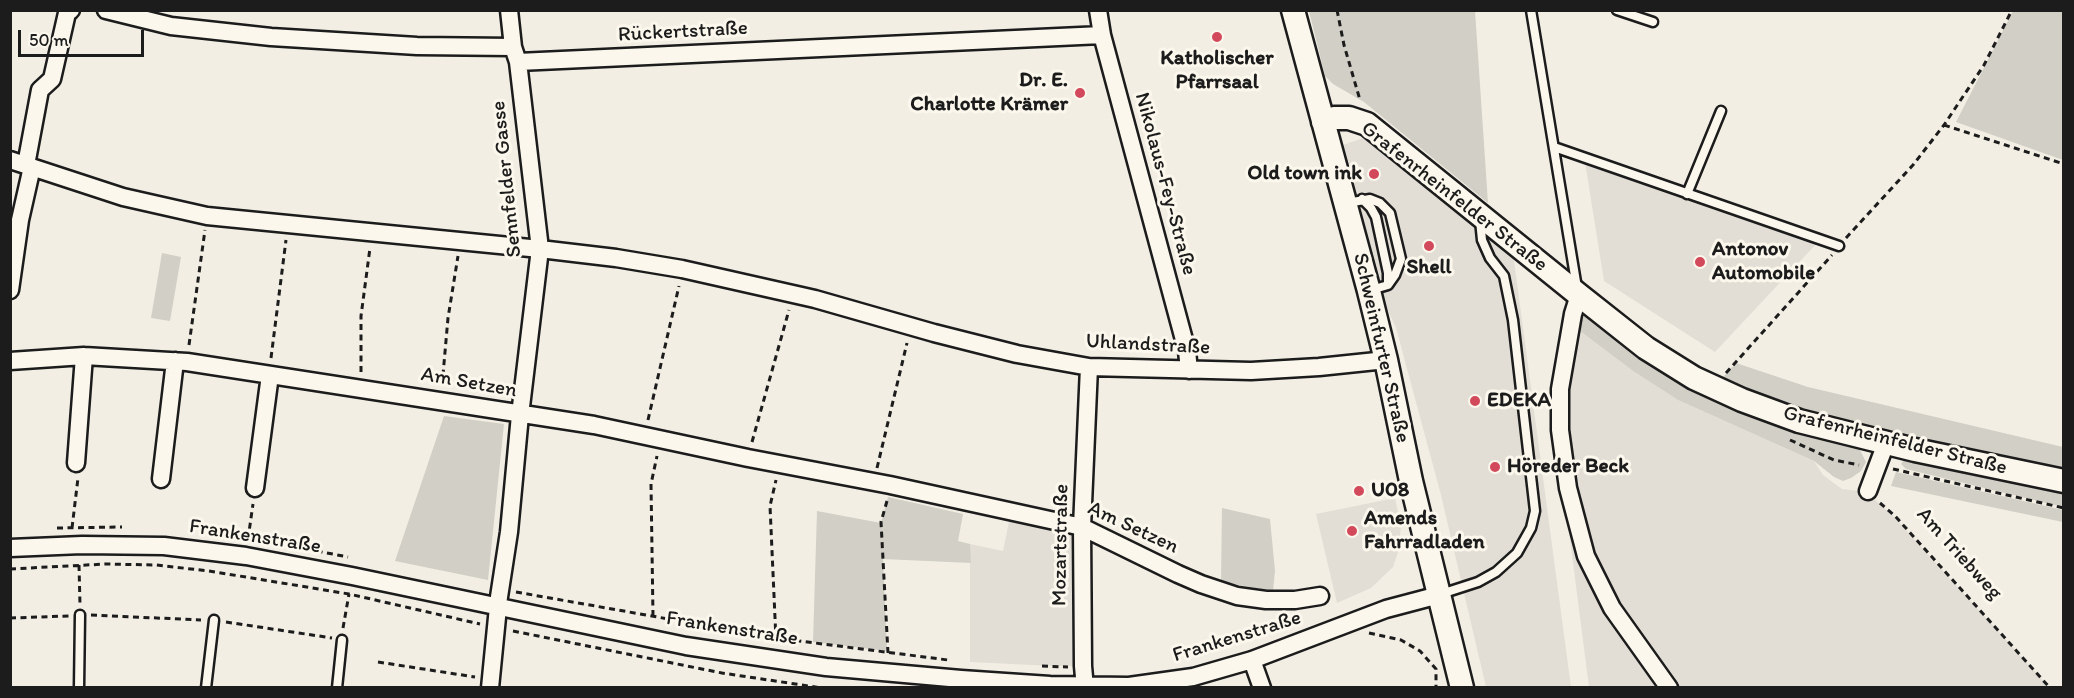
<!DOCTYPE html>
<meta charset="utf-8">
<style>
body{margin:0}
#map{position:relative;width:2074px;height:698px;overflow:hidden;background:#f2eee4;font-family:Itim,sans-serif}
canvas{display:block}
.frame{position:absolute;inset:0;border:12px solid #1c1c1c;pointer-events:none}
.scale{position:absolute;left:18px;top:30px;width:126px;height:27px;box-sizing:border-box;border:3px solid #1c1c1c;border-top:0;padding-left:8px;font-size:18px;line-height:21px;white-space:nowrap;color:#1c1c1c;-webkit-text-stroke:4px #fbf7ec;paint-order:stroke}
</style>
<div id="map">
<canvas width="2074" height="698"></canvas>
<div class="frame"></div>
<div class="scale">50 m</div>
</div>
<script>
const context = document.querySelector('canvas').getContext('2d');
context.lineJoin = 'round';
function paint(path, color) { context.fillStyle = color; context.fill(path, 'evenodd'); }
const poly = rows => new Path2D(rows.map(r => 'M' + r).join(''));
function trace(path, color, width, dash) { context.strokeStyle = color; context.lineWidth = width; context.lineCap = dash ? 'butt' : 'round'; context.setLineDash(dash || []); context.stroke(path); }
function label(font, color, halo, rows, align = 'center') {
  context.font = font + ' Itim,sans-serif'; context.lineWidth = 6; context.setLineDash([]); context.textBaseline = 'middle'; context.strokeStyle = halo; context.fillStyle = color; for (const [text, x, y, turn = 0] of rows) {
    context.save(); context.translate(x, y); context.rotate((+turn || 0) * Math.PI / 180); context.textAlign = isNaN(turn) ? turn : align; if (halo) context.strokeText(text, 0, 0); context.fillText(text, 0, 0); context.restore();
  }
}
const built = poly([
 [1366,137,1513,253,1571,687,1486,687,1441,495,1396,328,1385,304,1376,274,1343,145],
 [1585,162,1818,242,1715,352,1604,281],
 [1572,325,1633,371,1678,400,1814,461,1823,475,1842,489,1867,492,1894,517,2049,687,1589,687,1555,423],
 [1395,498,1401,526,1398,552,1393,567,1371,588,1337,603,1316,514],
 [1011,512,1081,527,1085,666,1054,666,970,662,970,544,1003,551]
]);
const green = poly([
 [1309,11,1475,11,1488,203,1364,102,1333,84,1325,76],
 [2013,11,2063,11,2063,160,1956,122],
 [162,253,181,257,170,321,151,318],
 [1579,296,1713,388,1736,363,1808,387,2063,447,2063,478,1857,444,1866,462,1861,471,1851,478,1843,481,1834,477,1814,461,1678,400,1633,371,1572,325],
 [444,416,504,424,488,580,395,561],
 [1909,460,2063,482,2063,507,1906,469,1901,464,1903,461],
 [1896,472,2063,510,2063,522,1891,486],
 [888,497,963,514,958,541,970,544,971,563,883,559,887,651,813,642,817,511,881,523],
 [1222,508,1270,519,1275,571,1273,591,1221,582]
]);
const path = poly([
 [1337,10,1344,45,1360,100],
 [1944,125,2064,164],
 [1846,238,1913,165,1944,125,1984,65,2012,10],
 [189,345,205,230],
 [271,358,286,240],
 [361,372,361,316,370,248],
 [1726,373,1832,255],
 [442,386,448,318,458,256],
 [648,420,679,286],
 [1790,440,1834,460,1859,465],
 [752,442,789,310],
 [877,468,907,343],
 [1893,469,2064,508],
 [887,501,881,522,888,653],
 [1880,503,1895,516,2050,688],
 [57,528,122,527],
 [72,528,78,478],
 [248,539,253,504],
 [296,547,348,557],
 [79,565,80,605],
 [10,569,106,564,156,565,209,571,349,594,480,624],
 [516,592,776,638,948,660],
 [91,615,201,620],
 [653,616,651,484,657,456],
 [10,618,69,616],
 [226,622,332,638],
 [343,628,349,594],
 [513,631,722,673,822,688],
 [1369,633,1401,640,1420,651,1436,669,1436,688],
 [776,640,770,506,776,480],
 [378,662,475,677],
 [1042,666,1068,667]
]);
const lane = poly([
 [1531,10,1577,288],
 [1617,10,1653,22],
 [1554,147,1839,246],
 [1687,194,1721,111],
 [1362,199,1371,208,1376,217,1388,273,1388,284],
 [1347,203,1370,199,1380,203,1390,213,1401,259,1395,275,1388,285,1371,290],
 [1441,594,1478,582,1496,572,1517,553,1531,528,1535,511,1513,320,1504,276,1490,258,1482,240,1480,220],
 [79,688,80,615],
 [206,688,214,620],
 [337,688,342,640]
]);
const street = poly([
 [106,10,171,26,271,37,417,46,513,47],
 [1098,10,1102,35,1187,351,1189,370],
 [518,62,1102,35],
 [10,160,123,197,207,216,540,249,616,258,682,269,815,299,934,333,1017,354,1089,367,1251,371,1319,367,1386,360],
 [26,165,40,90,52,79,67,13,71,10],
 [10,290,20,220,32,167],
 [1579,295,1573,314,1560,389,1560,430,1568,488,1586,556,1612,608,1669,688],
 [10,361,84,356,187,362,594,425,748,458,890,485,1082,527,1178,574,1201,584,1237,596,1266,600,1295,600,1320,596],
 [76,463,84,356],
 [161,479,175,361],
 [255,488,270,375],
 [1868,491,1886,443],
 [10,548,82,545,164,546,246,556,352,576,686,646,826,667,961,679,1050,685,1129,686,1193,677,1252,660,1386,609,1439,595],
 [1252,660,1262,688],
 [490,688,499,597,509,532,520,415,540,249,518,62,513,47,509,10],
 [1085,688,1083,666,1082,527,1089,367]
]);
const secondary = poly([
 [1293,10,1369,291,1386,360,1411,481,1462,688],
 [1323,122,1334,118,1349,118,1367,124,1579,295,1646,348,1694,378,1742,400,1799,421,1915,450,2064,481]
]);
const markers = [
 [1217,37,6,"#d1495b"],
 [1080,93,6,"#d1495b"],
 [1374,174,6,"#d1495b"],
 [1429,246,6,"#d1495b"],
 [1700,262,6,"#d1495b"],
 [1475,401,6,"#d1495b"],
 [1495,467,6,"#d1495b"],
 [1359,491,6,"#d1495b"],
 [1352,531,6,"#d1495b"]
];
const streetNames = [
 ["Rückertstraße",683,32,-3],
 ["Sennfelder Gasse",507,179,-96],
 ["Nikolaus-Fey-Straße",1165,184,75],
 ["Grafenrheinfelder Straße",1454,197,38],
 ["Uhlandstraße",1148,345,3],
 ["Schweinfurter Straße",1381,348,77],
 ["Am Setzen",469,383,10],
 ["Grafenrheinfelder Straße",1895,441,14],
 ["Am Setzen",1133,528,25],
 ["Frankenstraße",255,537,9],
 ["Mozartstraße",1061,545,-89],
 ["Am Triebweg",1959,554,48],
 ["Frankenstraße",732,629,9],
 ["Frankenstraße",1237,637,-17]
];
const poiNames = [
 ["Katholischer",1217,59,"center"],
 ["Pfarrsaal",1217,83,"center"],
 ["Dr. E.",1068,81,"right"],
 ["Charlotte Krämer",1068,105,"right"],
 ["Old town ink",1362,174,"right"],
 ["Antonov",1712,250],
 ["Automobile",1712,274],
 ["Shell",1429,268,"center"],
 ["EDEKA",1487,401],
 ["Höreder Beck",1507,467],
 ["U08",1371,491],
 ["Amends",1364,519],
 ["Fahrradladen",1364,543]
];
paint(built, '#e2ded5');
paint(green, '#d2cfc6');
trace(lane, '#1c1c1c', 13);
trace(street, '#1c1c1c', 21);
trace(secondary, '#1c1c1c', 27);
trace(path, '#1c1c1c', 3, [6, 4.5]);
trace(lane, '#fbf7ec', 8);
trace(street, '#fbf7ec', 16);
trace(secondary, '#fbf7ec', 22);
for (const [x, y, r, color] of markers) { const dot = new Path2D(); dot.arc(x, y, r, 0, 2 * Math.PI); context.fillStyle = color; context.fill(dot); trace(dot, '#fbf7ec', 2); }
label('21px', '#1c1c1c', '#fbf7ec', streetNames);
label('bold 21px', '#1c1c1c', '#fbf7ec', poiNames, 'left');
</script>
